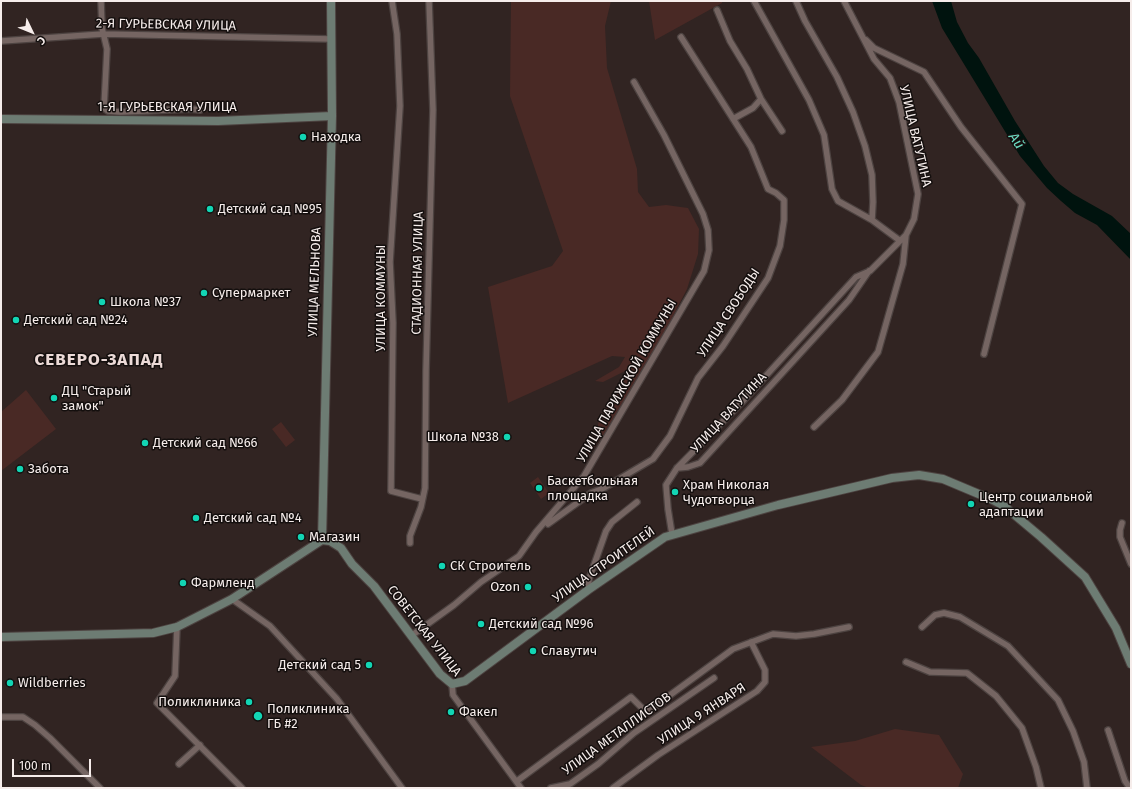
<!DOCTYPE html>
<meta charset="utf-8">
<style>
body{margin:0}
#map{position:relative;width:1132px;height:789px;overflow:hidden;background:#312422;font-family:"Fira Sans",sans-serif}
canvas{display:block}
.frame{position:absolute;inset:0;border:2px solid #f6edeb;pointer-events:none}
.north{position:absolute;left:12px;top:12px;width:40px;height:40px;-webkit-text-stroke:3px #140f0e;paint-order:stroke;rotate:133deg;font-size:11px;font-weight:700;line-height:16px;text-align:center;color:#f6edeb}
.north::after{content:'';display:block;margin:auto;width:14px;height:18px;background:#f6edeb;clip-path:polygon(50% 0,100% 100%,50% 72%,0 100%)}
.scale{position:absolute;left:12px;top:759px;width:79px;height:18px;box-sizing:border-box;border:2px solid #f6edeb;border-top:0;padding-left:5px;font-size:12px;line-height:14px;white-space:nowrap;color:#f6edeb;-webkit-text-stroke:3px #140f0e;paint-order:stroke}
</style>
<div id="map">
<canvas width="1132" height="789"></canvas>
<div class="frame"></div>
<div class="north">С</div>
<div class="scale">100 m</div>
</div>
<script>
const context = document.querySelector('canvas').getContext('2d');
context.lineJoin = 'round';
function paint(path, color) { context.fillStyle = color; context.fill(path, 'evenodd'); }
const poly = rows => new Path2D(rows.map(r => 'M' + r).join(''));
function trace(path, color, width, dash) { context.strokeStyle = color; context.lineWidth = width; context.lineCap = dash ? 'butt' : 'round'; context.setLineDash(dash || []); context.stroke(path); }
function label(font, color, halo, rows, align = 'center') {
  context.font = font + ' "Fira Sans",sans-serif'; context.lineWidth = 3; context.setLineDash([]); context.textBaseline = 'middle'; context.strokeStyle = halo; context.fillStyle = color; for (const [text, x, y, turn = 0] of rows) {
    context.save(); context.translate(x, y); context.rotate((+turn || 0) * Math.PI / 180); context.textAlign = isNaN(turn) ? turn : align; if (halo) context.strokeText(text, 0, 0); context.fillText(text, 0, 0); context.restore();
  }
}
const green = poly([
 [511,1,611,1,605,26,607,68,637,169,638,192,649,207,666,205,688,208,699,229,698,254,687,289,668,326,604,434,586,458,585,454,596,435,599,420,629,369,603,382,595,381,619,367,625,357,612,356,508,403,488,287,552,266,563,251,510,96],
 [649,1,722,1,722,3,655,40],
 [26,390,56,429,1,471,1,412],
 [281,422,295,440,286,447,272,429],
 [538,477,549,493,541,499,530,483],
 [895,729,939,735,963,774,958,788,869,788,861,785,811,747,855,741]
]);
const water = poly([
 [932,1,951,1,957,22,968,43,979,58,1015,121,1044,166,1058,183,1073,194,1112,216,1131,234,1131,260,1097,225,1075,213,1061,201,1047,188,1020,156,942,28]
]);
const minor = poly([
 [101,1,102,28,107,49,104,108,108,111,120,112,191,109,200,110],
 [392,1,397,34,400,106,390,262,393,323,391,491,422,499],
 [754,1,809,100,824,135,832,189,838,201,872,220],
 [796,1,805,21,837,77,853,112,865,146,872,175,873,202,872,220,899,240],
 [717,10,730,41,747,69,761,99,782,131],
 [866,40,874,48,924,72,961,127,1022,204,984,354],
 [1,41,103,34,331,39],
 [733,119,753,108,761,99],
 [814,427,842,400,878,352,903,264,906,235],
 [677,468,688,467,700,463,849,300,869,271],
 [1122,523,1120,530,1120,537,1131,564],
 [548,524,591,493,604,488,653,459,670,436,698,378,723,346,768,278,780,246,784,220,784,200,776,193,768,189,751,147,681,37],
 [672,534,668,509,666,485,677,468,742,402,856,277,870,271,906,235,914,219,918,194,899,102,890,78,874,59,844,1],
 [410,543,410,536,421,507,425,488,426,370,433,110,429,1],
 [588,590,589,579,606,531,612,522,637,502],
 [232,599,270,626,337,699,402,788],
 [177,627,175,676,157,703,242,788],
 [922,627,935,615,944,613,960,617,1008,646,1058,700,1073,731,1084,762,1087,788],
 [411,636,454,605,481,582,519,556,536,532,584,476,704,271,709,250,708,230,703,214,664,135,634,82],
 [906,662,930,672,967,673,996,696,1022,728,1036,767,1041,788],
 [452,684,453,695,521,788],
 [1,717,23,717,35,725,50,738,100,788],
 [1108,730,1125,781,1130,788],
 [179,764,200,745],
 [517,781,631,697,644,710,651,709,733,649,773,634,796,636,814,634,849,627],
 [551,788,570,784,598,764,634,733,714,678],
 [613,788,658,755,757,691,765,682,765,670,751,642]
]);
const secondary = poly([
 [1,119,218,121,332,116],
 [322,540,330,541,341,548,352,564,374,586,440,674,452,684,465,681,588,590,665,537,778,505,892,478,919,475,943,479,993,500,1004,506,1041,537,1085,577,1116,628,1131,664],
 [322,540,332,116,331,1],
 [1,637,153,633,177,627,232,599,322,540]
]);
const markers = [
 [303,137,4,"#12d5b4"],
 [210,209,4,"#12d5b4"],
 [204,293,4,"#12d5b4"],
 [102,302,4,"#12d5b4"],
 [16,320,4,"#12d5b4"],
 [54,398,4,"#12d5b4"],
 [507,437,4,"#12d5b4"],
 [145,443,4,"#12d5b4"],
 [20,469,4,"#12d5b4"],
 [539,488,4,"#12d5b4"],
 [675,492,4,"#12d5b4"],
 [971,504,4,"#12d5b4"],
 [196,518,4,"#12d5b4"],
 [301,537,4,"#12d5b4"],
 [442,566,4,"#12d5b4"],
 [183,583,4,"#12d5b4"],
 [528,587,4,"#12d5b4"],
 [481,624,4,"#12d5b4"],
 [533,651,4,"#12d5b4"],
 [369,665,4,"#12d5b4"],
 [10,683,4,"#12d5b4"],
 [249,702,4,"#12d5b4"],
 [451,712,4,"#12d5b4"],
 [258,716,5,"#12d5b4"]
];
const streetNames = [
 ["2-Я ГУРЬЕВСКАЯ УЛИЦА",166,25,1],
 ["1-Я ГУРЬЕВСКАЯ УЛИЦА",167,107],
 ["УЛИЦА ВАТУТИНА",915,136,77],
 ["СТАДИОННАЯ УЛИЦА",418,273,-89],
 ["УЛИЦА МЕЛЬНОВА",315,282,-88],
 ["УЛИЦА КОММУНЫ",381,298,-90],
 ["УЛИЦА СВОБОДЫ",729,313,-57],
 ["УЛИЦА ПАРИЖСКОЙ КОММУНЫ",627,381,-60],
 ["УЛИЦА ВАТУТИНА",729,413,-47],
 ["УЛИЦА СТРОИТЕЛЕЙ",604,565,-35],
 ["СОВЕТСКАЯ УЛИЦА",424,631,52],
 ["УЛИЦА 9 ЯНВАРЯ",702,714,-33],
 ["УЛИЦА МЕТАЛЛИСТОВ",617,734,-36]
];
const poiNames = [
 ["Находка",311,137],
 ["Детский сад №95",218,209],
 ["Супермаркет",212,293],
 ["Школа №37",110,302],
 ["Детский сад №24",24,320],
 ["ДЦ \"Старый",62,391],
 ["замок\"",62,406],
 ["Школа №38",499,437,"right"],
 ["Детский сад №66",153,443],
 ["Забота",28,469],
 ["Баскетбольная",547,481],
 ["площадка",547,496],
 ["Храм Николая",683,485],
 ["Чудотворца",683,500],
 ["Центр социальной",979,497],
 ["адаптации",979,512],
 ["Детский сад №4",204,518],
 ["Магазин",309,537],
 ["СК Строитель",450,566],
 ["Фармленд",191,583],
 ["Ozon",520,587,"right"],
 ["Детский сад №96",489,624],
 ["Славутич",541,651],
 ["Детский сад 5",361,665,"right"],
 ["Wildberries",18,683],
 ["Поликлиника",241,702,"right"],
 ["Поликлиника",267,709],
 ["ГБ #2",267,724],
 ["Факел",459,712]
];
const waterNames = [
 ["Ай",1016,141,56]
];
const districtNames = [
 ["СЕВЕРО-ЗАПАД",99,360]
];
paint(green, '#492925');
paint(water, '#00130e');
trace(minor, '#4d4341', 8);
trace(secondary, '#4d4341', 10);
trace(minor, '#756562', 5.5);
trace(secondary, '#6d7c73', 8);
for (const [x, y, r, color] of markers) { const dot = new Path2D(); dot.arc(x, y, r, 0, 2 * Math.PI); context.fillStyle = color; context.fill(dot); trace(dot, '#140f0e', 1.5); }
label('13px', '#f6edeb', '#140f0e', streetNames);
label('13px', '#f6edeb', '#140f0e', poiNames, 'left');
label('italic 14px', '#6ddcc2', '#140f0e', waterNames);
context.letterSpacing = '1px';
label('bold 17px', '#ecdad7', '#140f0e', districtNames);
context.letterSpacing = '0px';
</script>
